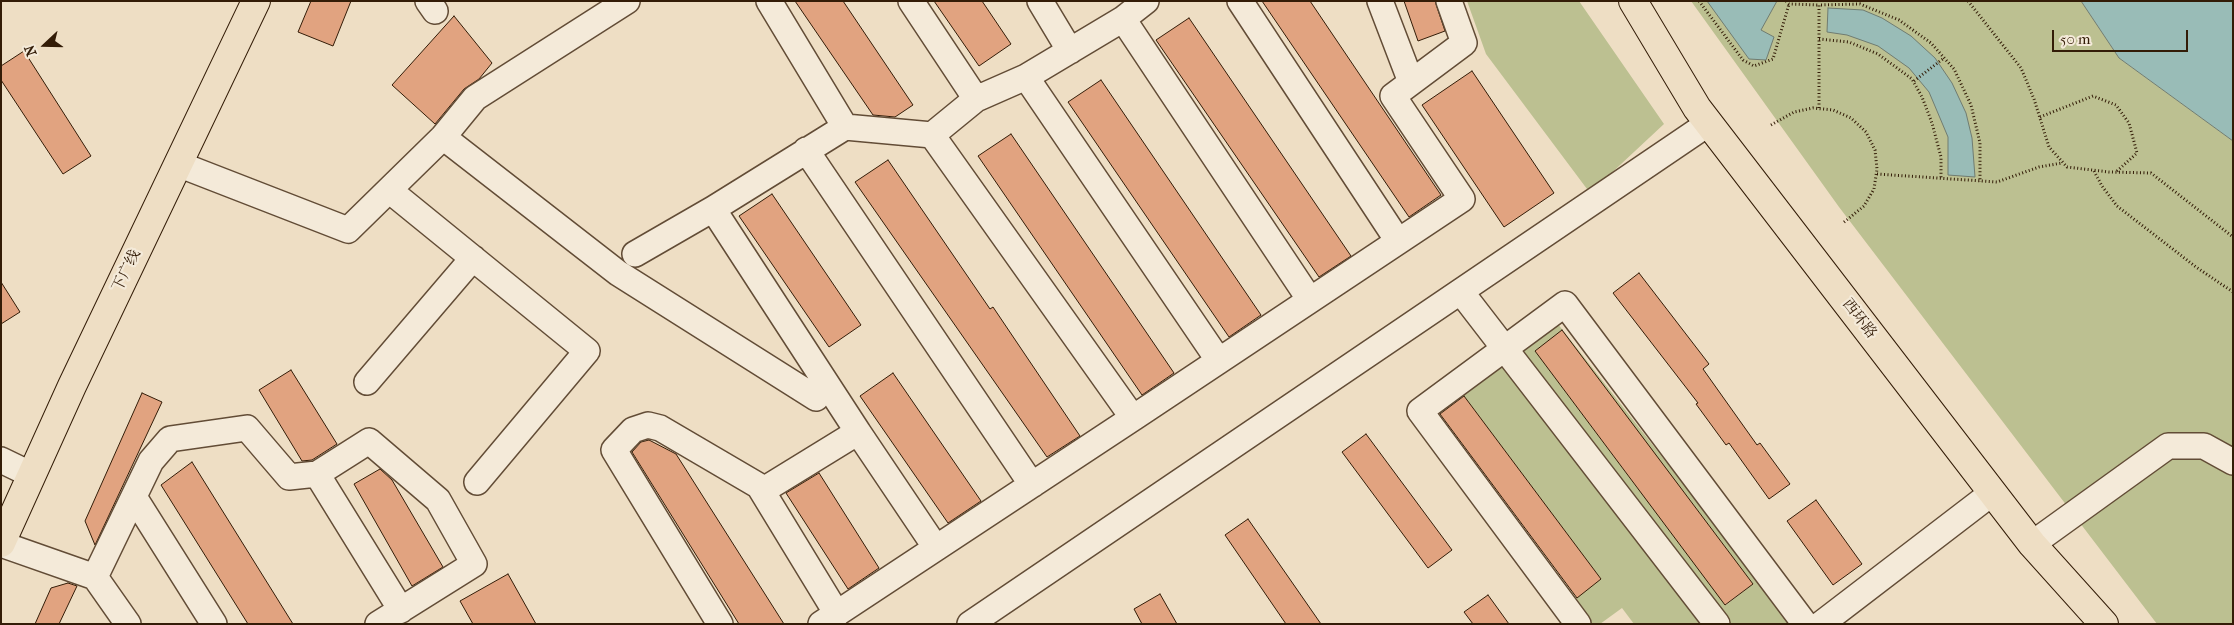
<!DOCTYPE html>
<meta charset="utf-8">
<style>
body{margin:0}
#map{position:relative;width:2234px;height:625px;overflow:hidden;background:#eedec4;font-family:"IM FELL French Canon",serif}
canvas{display:block}
.frame{position:absolute;inset:0;border:2px solid #331c07;pointer-events:none}
.north{position:absolute;left:20px;top:20px;width:50px;height:50px;-webkit-text-stroke:4px #f4ead9;paint-order:stroke;rotate:249deg;font-size:14px;font-weight:700;line-height:20px;text-align:center;color:#331c07}
.north::after{content:'';display:block;margin:auto;width:18px;height:22px;background:#331c07;clip-path:polygon(50% 0,100% 100%,50% 72%,0 100%)}
.scale{position:absolute;left:2052px;top:30px;width:136px;height:22px;box-sizing:border-box;border:2px solid #331c07;border-top:0;padding-left:6px;font-size:15px;line-height:18px;white-space:nowrap;color:#331c07;-webkit-text-stroke:4px #f4ead9;paint-order:stroke}
</style>
<div id="map">
<canvas width="2234" height="625"></canvas>
<div class="frame"></div>
<div class="north">N</div>
<div class="scale">50 m</div>
</div>
<script>
const context = document.querySelector('canvas').getContext('2d');
context.lineJoin = 'round';
function paint(path, color) { context.fillStyle = color; context.fill(path, 'evenodd'); }
const poly = rows => new Path2D(rows.map(r => 'M' + r).join(''));
function trace(path, color, width, dash) { context.strokeStyle = color; context.lineWidth = width; context.lineCap = dash ? 'butt' : 'round'; context.setLineDash(dash || []); context.stroke(path); }
function label(font, color, halo, rows, align = 'center') {
  context.font = font + ' "IM FELL French Canon","Noto Serif SC",serif'; context.lineWidth = 4.5; context.setLineDash([]); context.textBaseline = 'middle'; context.strokeStyle = halo; context.fillStyle = color; for (const [text, x, y, turn = 0] of rows) {
    context.save(); context.translate(x, y); context.rotate((+turn || 0) * Math.PI / 180); context.textAlign = isNaN(turn) ? turn : align; if (halo) context.strokeText(text, 0, 0); context.fillText(text, 0, 0); context.restore();
  }
}
const green = poly([
 [1467,1,1579,1,1664,124,1590,193,1486,54],
 [1691,1,2081,1,2119,58,2233,141,2233,624,2157,624,1839,207],
 [1554,319,1793,624,1725,624,1521,357,1519,343],
 [1562,331,1638,489,1535,351],
 [1680,487,1753,584,1726,605,1652,507],
 [1506,364,1701,624,1634,624,1622,608,1600,624,1590,624,1433,414],
 [1464,396,1601,579,1576,598,1438,415]
]);
const water = poly([
 [1707,1,1777,1,1761,30,1774,37,1766,60,1749,59,1707,1],
 [2081,1,2233,1,2233,141,2119,58,2081,1],
 [1828,8,1863,10,1882,18,1911,36,1935,58,1952,83,1966,113,1972,138,1975,177,1948,175,1948,137,1929,92,1909,68,1878,46,1847,35,1827,32,1828,8]
]);
const building = poly([
 [311,1,351,1,333,46,298,32,311,1],
 [795,1,843,1,913,105,895,117,873,115,795,1],
 [934,1,982,1,1011,44,979,66,934,1],
 [1262,1,1310,1,1441,195,1409,217,1262,1],
 [1404,1,1435,1,1445,31,1418,41,1404,1],
 [454,16,492,63,479,79,464,89,435,124,392,85,454,16],
 [1189,18,1351,256,1319,277,1156,40,1189,18],
 [24,51,91,156,63,174,1,80,1,66,24,51],
 [1472,71,1554,193,1504,227,1422,105,1472,71],
 [1101,80,1261,315,1229,337,1068,102,1101,80],
 [1011,134,1174,373,1142,395,978,156,1011,134],
 [888,160,990,309,993,307,1080,436,1047,457,855,182,888,160],
 [772,194,861,325,829,347,739,216,772,194],
 [1639,273,1709,364,1703,369,1757,445,1760,443,1790,484,1769,499,1729,443,1726,445,1696,404,1698,403,1613,293,1639,273],
 [1,282,20,312,1,324,1,282],
 [1562,330,1753,584,1725,605,1535,351,1562,330],
 [291,370,337,444,312,460,302,461,259,390,291,370],
 [893,373,981,501,948,523,860,396,893,373],
 [142,393,162,402,95,545,85,521,142,393],
 [1464,396,1601,579,1577,598,1440,414,1464,396],
 [1366,434,1452,550,1428,568,1342,452,1366,434],
 [649,440,676,454,784,624,739,624,632,452,641,442,649,440],
 [192,462,293,624,248,624,161,485,192,462],
 [380,469,392,480,443,567,412,586,354,484,380,469],
 [819,473,879,568,848,589,786,493,819,473],
 [1816,500,1862,564,1833,585,1787,521,1816,500],
 [1248,519,1321,624,1286,624,1225,535,1248,519],
 [508,574,536,624,473,624,460,601,508,574],
 [68,583,77,586,59,624,35,624,51,588,68,583],
 [1160,594,1177,624,1142,624,1134,609,1160,594],
 [1488,595,1509,624,1473,624,1464,612,1488,595]
]);
const path = poly([
 [1699,1,1743,60,1754,66,1773,59,1789,4],
 [1786,1,1789,4,1819,5],
 [1968,1,2021,68,2034,99,2049,147,2067,167,2109,172,2151,173,2233,237],
 [1819,39,1849,42,1878,54,1912,79,1922,97,1932,123,1941,157,1941,179],
 [1914,81,1944,58],
 [1819,108,1819,5,1860,4,1899,20,1931,43,1954,69,1971,105,1980,143,1980,182],
 [2040,117,2093,96,2116,105,2129,123,2137,153,2116,172],
 [1771,125,1794,112,1813,108,1833,110,1851,118,1866,132,1875,150,1877,169,1874,189,1864,206,1843,223],
 [2094,171,2102,186,2117,206,2196,267,2233,292],
 [1877,174,1997,182,2039,167,2062,163]
]);
const minor = poly([
 [428,1,435,11],
 [769,1,845,127,932,135,976,99,1026,77,1123,19,1146,1],
 [911,1,976,99],
 [1040,1,1070,51],
 [1240,1,1398,241],
 [1380,1,1411,82],
 [1123,19,1310,300],
 [1026,77,1219,361],
 [443,137,618,273,816,398],
 [806,150,1032,485],
 [178,164,348,230,443,137,475,98,627,1],
 [389,190,587,351,477,482],
 [713,209,845,127],
 [635,254,713,209,858,432],
 [1461,292,1717,624],
 [367,382,473,258],
 [1133,418,1462,199,1393,96,1464,43,1449,1],
 [1,460,32,475],
 [317,474,401,610],
 [762,491,858,432,936,548],
 [134,497,214,624],
 [1,544,95,577,128,624],
 [2032,544,2168,446,2204,446,2233,462],
 [95,577,151,461,170,439,247,428,289,477,317,474,369,441,438,500,474,564,378,624],
 [720,624,614,450,633,430,648,425,660,428,759,486,837,614],
 [821,624,1133,418,932,135],
 [970,624,1709,123],
 [1578,624,1420,411,1565,304,1805,624],
 [1821,624,1992,493]
]);
const major = poly([
 [1633,1,1697,108,2032,544,2104,624],
 [1,543,72,386,256,1]
]);
const streetNames = [
 ["下广线",127,271,-64],
 ["西环路",1859,319,52]
];
paint(green, '#bcc091');
paint(water, '#99bcb7');
trace(water, '#707c71', 1);
paint(building, '#e1a380');
trace(building, '#331c07', 1);
trace(minor, '#624c36', 28);
trace(major, '#331c07', 30);
trace(path, '#331c07', 3, [1, 2.5]);
trace(minor, '#f4ead9', 25);
trace(major, '#eedec4', 28);
label('15px', '#331c07', '#f4ead9', streetNames);
</script>
